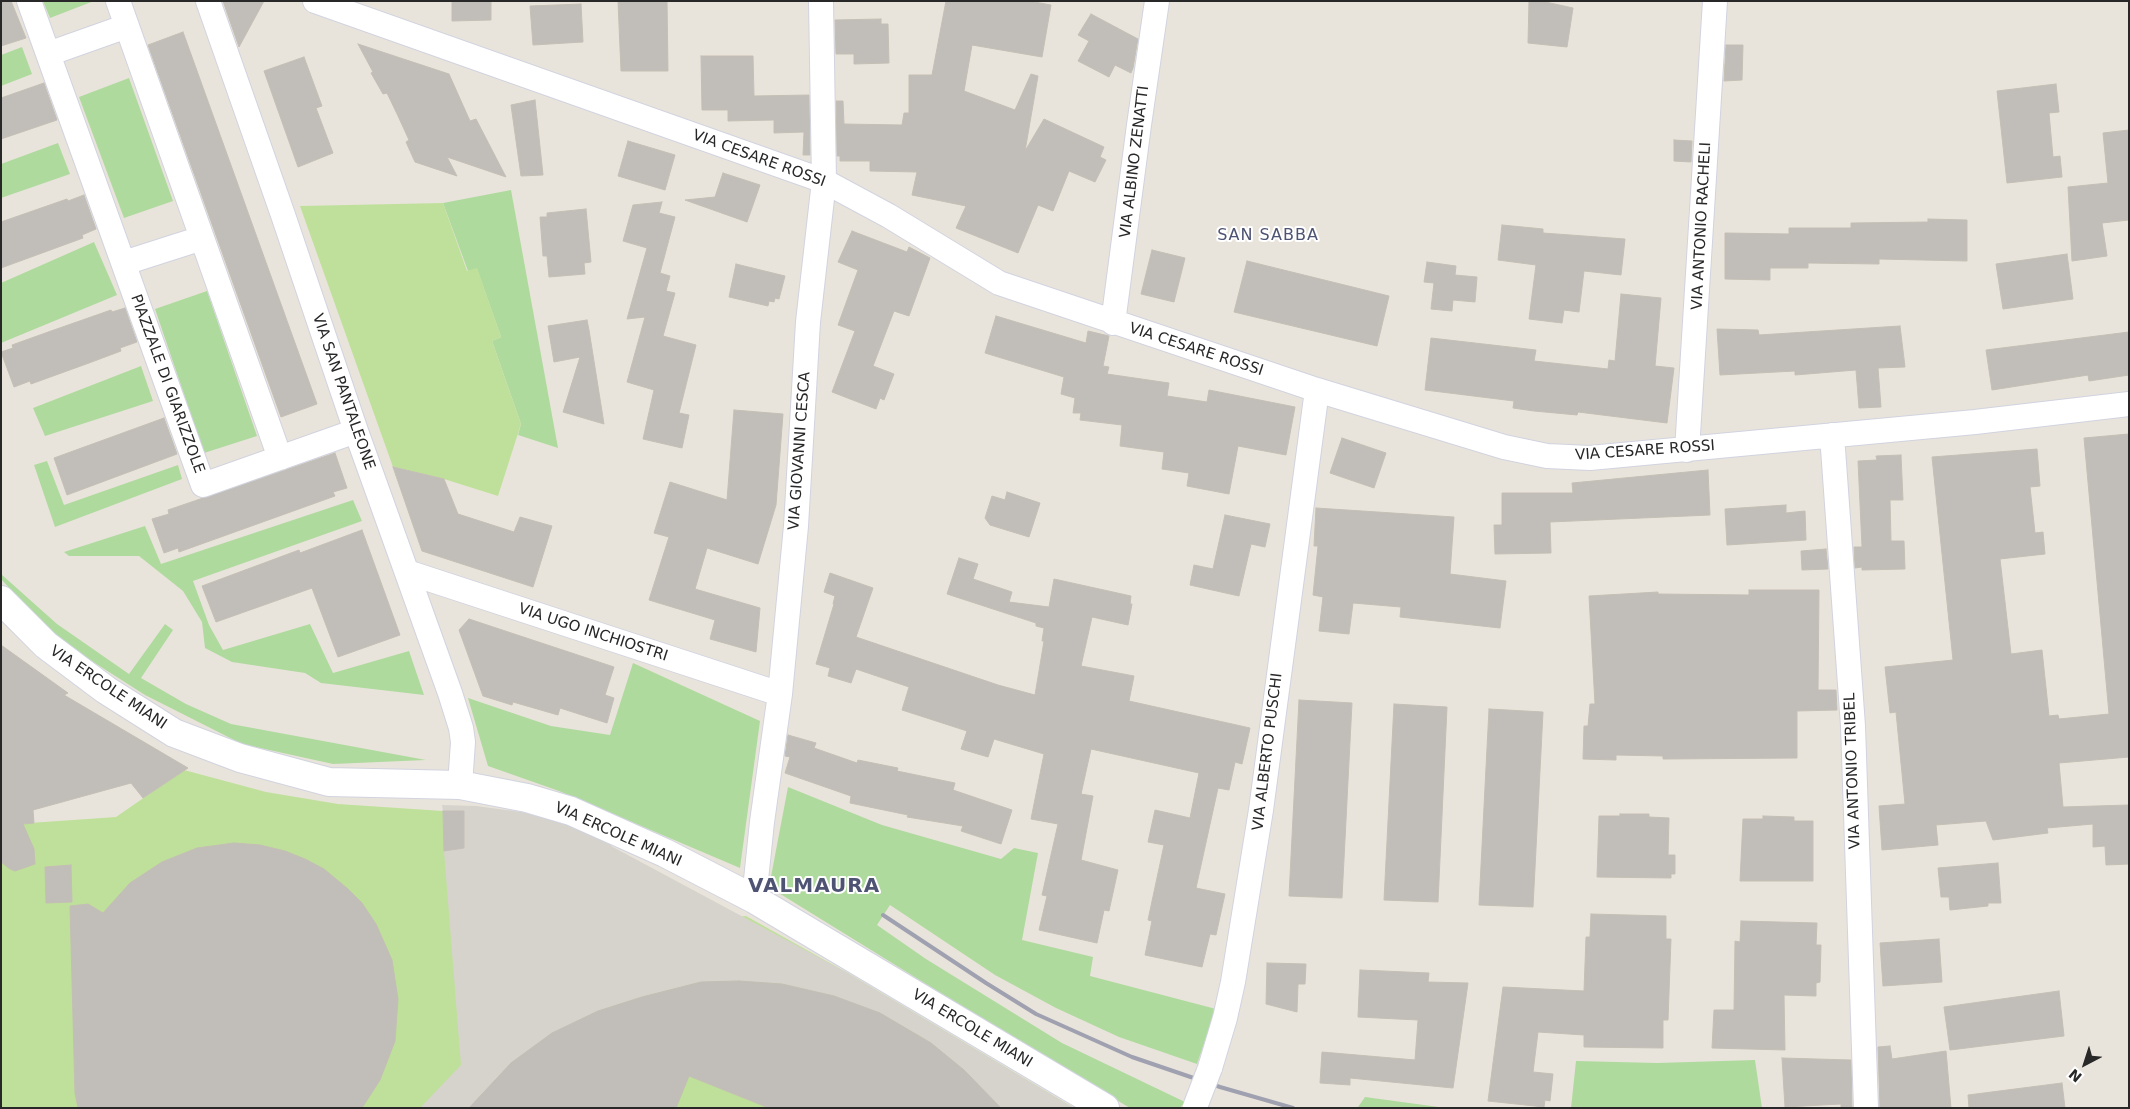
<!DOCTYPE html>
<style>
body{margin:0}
#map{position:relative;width:2130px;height:1109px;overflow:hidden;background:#e9e4db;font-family:"DejaVu Sans",sans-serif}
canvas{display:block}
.frame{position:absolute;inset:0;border:2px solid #282828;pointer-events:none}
.north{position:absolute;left:2060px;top:1039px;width:50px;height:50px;-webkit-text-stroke:4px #fff;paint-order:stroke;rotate:220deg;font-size:14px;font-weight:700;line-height:20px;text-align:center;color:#282828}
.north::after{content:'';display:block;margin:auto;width:18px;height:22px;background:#282828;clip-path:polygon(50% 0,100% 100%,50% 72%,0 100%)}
</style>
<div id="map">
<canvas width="2130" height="1109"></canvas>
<div class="frame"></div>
<div class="north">N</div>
</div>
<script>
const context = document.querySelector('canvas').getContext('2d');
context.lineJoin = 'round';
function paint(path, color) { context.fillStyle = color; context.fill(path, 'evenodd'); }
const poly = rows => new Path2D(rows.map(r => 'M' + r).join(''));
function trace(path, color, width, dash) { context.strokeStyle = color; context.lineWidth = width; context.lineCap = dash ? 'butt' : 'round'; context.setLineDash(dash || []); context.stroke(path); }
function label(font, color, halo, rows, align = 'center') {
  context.font = font + ' "DejaVu Sans",sans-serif'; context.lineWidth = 4; context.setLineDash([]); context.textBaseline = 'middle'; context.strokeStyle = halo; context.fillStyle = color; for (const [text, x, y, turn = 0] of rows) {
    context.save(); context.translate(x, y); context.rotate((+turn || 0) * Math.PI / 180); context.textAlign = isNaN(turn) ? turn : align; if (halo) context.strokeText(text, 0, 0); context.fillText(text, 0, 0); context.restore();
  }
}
const green = poly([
 [43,1,94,1,50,18],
 [22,47,32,74,1,86,1,55],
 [129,78,173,201,124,218,79,97],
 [58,143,70,174,1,198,1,164],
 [511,190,558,448,518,435,521,424,492,341,501,337,477,269,468,271,443,203],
 [94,242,117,295,1,343,1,283],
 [207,291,257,436,204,453,155,309],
 [141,366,153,401,45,436,33,408],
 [47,461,64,505,178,465,182,479,55,527,34,465],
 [353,500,362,521,193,581,209,625,223,650,310,624,333,673,409,651,424,695,321,683,305,673,232,662,205,648,202,622,183,591,139,556,69,556,64,552,145,526,161,564],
 [1,574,57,624,129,674,165,624,173,630,141,678,186,704,231,724,426,760,333,764,242,744,145,695,54,637,1,579],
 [633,663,760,721,740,868,559,791,488,766,468,698,551,726,610,735],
 [788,787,882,825,1001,859,1014,848,1038,853,1022,940,1093,957,1090,976,1216,1009,1197,1064,1119,1037,1056,1008,995,975,890,905,877,925,926,959,1062,1043,1185,1102,1180,1108,1130,1108,1041,1055,769,887],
 [1755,1060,1762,1108,1571,1108,1576,1061,1657,1063],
 [1365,1097,1446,1108,1358,1107]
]);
const pitch = poly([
 [443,203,467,271,477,268,501,337,492,341,521,424,498,496,444,479,393,467,300,206],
 [184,770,266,792,338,804,443,811,452,942,746,916,846,972,1074,1108,1,1108,1,825,116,817]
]);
const plaza = poly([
 [442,805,476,806,529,813,571,823,614,840,611,846,846,972,1074,1108,1000,1108,964,1070,931,1043,880,1013,834,996,782,984,739,981,701,982,642,997,598,1011,511,1063,470,1108,420,1108,461,1065,444,851,464,848,464,812,443,811]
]);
const building = poly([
 [1,1,11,1,26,38,1,46,1,1],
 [223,1,264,1,239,47,223,1],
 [452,1,491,1,491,20,452,21,452,1],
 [618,1,667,1,668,71,621,71,618,1],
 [946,1,1029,1,1051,5,1042,57,972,45,964,91,1015,110,1031,74,1038,76,1025,151,1044,119,1104,147,1100,157,1106,160,1095,182,1069,171,1053,211,1038,205,1018,253,956,228,966,206,912,195,917,172,870,171,870,161,840,161,840,156,837,156,836,101,843,101,844,124,902,125,904,113,909,113,909,75,932,75,946,1],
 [1529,1,1541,1,1573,8,1567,47,1528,43,1529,1],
 [581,4,583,42,533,45,530,6,581,4],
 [1091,14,1138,39,1133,68,1131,73,1115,65,1109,77,1078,61,1089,41,1078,35,1091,14],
 [881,19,881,24,888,24,889,63,854,64,854,54,836,54,835,20,881,19],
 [183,32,317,404,281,417,148,45,183,32],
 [358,44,449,74,470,121,476,119,506,177,447,157,457,176,415,162,406,142,409,140,398,116,387,93,383,94,371,73,373,72,358,44],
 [1726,45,1743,45,1742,80,1724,81,1726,45],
 [701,56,753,56,754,96,809,95,810,155,803,155,804,132,774,133,774,120,728,121,728,110,702,110,701,56],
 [304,57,322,106,316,108,333,153,298,167,264,71,304,57],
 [44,83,57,120,1,139,1,98,44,83],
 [2056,84,2059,112,2049,113,2053,157,2060,156,2062,177,2007,183,1997,91,2056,84],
 [535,100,543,175,521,176,511,105,535,100],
 [2129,130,2129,220,2102,223,2107,256,2072,261,2068,187,2108,183,2103,133,2129,130],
 [1674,140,1692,141,1691,162,1674,161,1674,140],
 [628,141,675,155,665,190,618,176,628,141],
 [723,173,760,185,747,222,685,200,715,197,723,173],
 [84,195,96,229,82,235,83,238,1,268,1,222,67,199,68,201,84,195],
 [662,202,659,213,675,217,660,273,670,276,666,291,675,293,663,336,696,345,679,413,689,415,682,448,643,439,654,390,627,382,645,317,627,319,647,248,623,241,633,205,662,202],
 [586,209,591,262,584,263,585,274,549,277,547,256,543,256,540,217,547,217,547,213,586,209],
 [1928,219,1967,220,1967,261,1879,259,1879,264,1808,263,1808,268,1770,268,1770,280,1725,279,1725,233,1789,234,1789,228,1851,228,1851,223,1928,222,1928,219],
 [1502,225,1543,229,1543,233,1625,239,1621,275,1584,271,1579,312,1564,310,1562,323,1529,319,1536,265,1498,260,1502,225],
 [852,231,907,252,909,247,930,258,909,316,894,311,873,366,894,374,884,400,880,398,876,409,832,392,855,331,838,325,858,270,838,262,852,231],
 [1152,250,1185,258,1174,302,1141,294,1152,250],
 [2067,254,2073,299,2003,309,1996,264,2067,254],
 [1247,261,1389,296,1377,346,1234,312,1247,261],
 [1427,262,1456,266,1455,275,1477,277,1475,302,1453,300,1452,311,1431,309,1434,283,1424,282,1427,262],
 [736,264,785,276,779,299,775,298,774,302,769,301,768,306,729,297,736,264],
 [1621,294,1661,298,1655,366,1674,368,1667,423,1578,412,1577,415,1534,411,1513,408,1514,401,1425,390,1431,338,1536,350,1534,361,1608,369,1609,360,1615,361,1621,294],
 [125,308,137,342,120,348,121,351,89,363,31,384,30,381,14,387,1,352,13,348,12,345,51,331,111,310,112,312,125,308],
 [996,316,1086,343,1088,331,1109,336,1103,366,1109,367,1107,374,1169,383,1167,396,1207,402,1209,390,1295,407,1286,455,1238,446,1229,494,1187,486,1189,473,1162,469,1164,452,1120,446,1122,425,1080,420,1081,413,1073,413,1075,398,1061,394,1064,377,985,353,996,316],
 [587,320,589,330,604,424,563,412,580,357,554,362,548,326,587,320],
 [1900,326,1905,367,1878,368,1881,407,1859,408,1856,370,1795,375,1795,371,1720,375,1717,329,1758,330,1759,335,1900,326],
 [2129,332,2129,375,2089,381,2088,375,1992,390,1986,350,2129,332],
 [734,410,783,414,776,505,758,564,707,548,695,589,760,608,756,652,710,639,715,620,649,600,669,537,654,533,670,482,727,500,734,410],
 [164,418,177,454,67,495,54,458,164,418],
 [2129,434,2129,757,2059,763,2063,807,2129,805,2129,864,2106,865,2105,846,2093,847,2093,824,2047,828,2048,833,1993,840,1986,821,1936,825,1938,845,1882,850,1879,806,1905,804,1896,712,1890,713,1885,667,1953,660,1932,457,2037,449,2040,486,2030,487,2035,533,2043,532,2045,554,2000,559,2011,654,2042,650,2049,716,2058,715,2059,719,2109,714,2084,438,2129,434],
 [1342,438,1386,453,1374,488,1330,473,1342,438],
 [335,453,347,488,333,492,335,496,179,552,178,548,164,553,152,519,169,514,168,510,335,453],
 [1901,455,1903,500,1890,500,1891,541,1904,541,1905,569,1862,570,1862,567,1855,568,1854,547,1862,547,1858,461,1877,460,1876,456,1901,455],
 [393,467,444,479,458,514,514,532,520,517,552,526,533,587,422,551,393,467],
 [1708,470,1710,515,1550,522,1551,553,1495,554,1494,525,1502,525,1502,493,1573,493,1572,483,1708,470],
 [1007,492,1040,503,1029,537,990,525,985,518,992,496,1005,500,1007,492],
 [1786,505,1786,513,1805,511,1806,540,1727,545,1725,509,1786,505],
 [1316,508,1454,517,1450,574,1506,581,1500,628,1400,617,1401,607,1353,603,1349,634,1319,631,1323,597,1313,595,1318,546,1314,546,1316,508],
 [1225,515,1270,524,1265,547,1251,544,1239,596,1190,585,1194,565,1213,569,1225,515],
 [362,530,400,635,338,657,312,588,216,622,202,586,299,550,300,553,362,530],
 [1826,549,1828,569,1802,570,1801,551,1826,549],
 [959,558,978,564,973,579,1012,592,1009,602,1049,607,1054,579,1131,596,1130,604,1132,604,1128,625,1092,617,1081,666,1134,676,1129,701,1250,728,1242,764,1235,762,1229,790,1218,788,1196,888,1225,894,1216,935,1210,934,1202,967,1145,955,1152,921,1148,920,1164,845,1148,842,1155,810,1190,818,1199,773,1091,749,1081,794,1093,796,1081,860,1118,870,1109,911,1104,910,1097,943,1039,930,1047,896,1042,895,1058,824,1031,819,1044,754,994,739,988,757,961,749,967,731,902,710,909,687,856,669,851,683,828,676,830,668,816,664,834,604,833,604,835,596,824,592,830,573,873,588,856,637,998,685,1035,695,1044,641,1042,641,1044,628,1036,626,1036,623,947,594,959,558],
 [1749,590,1819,590,1818,690,1836,690,1837,710,1797,711,1797,758,1663,759,1663,756,1616,755,1616,760,1583,759,1584,726,1588,726,1590,704,1595,704,1589,596,1658,592,1658,594,1749,595,1749,590],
 [469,619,614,667,605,695,614,698,607,723,560,708,558,715,513,702,512,705,483,696,459,630,469,619],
 [1,645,68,693,64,695,188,768,143,798,131,783,33,810,34,823,23,824,34,849,35,864,15,871,10,869,1,862,1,645],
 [1299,700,1352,703,1342,898,1289,896,1299,700],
 [1394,704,1447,707,1438,902,1384,900,1394,704],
 [1489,709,1543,712,1533,907,1479,905,1489,709],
 [788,735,816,743,814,748,857,763,858,760,898,768,897,771,955,783,953,790,1012,810,1001,844,961,831,963,826,907,817,908,815,850,803,851,796,785,773,790,757,785,756,788,735],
 [443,811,464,811,464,848,444,851,443,811],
 [1620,814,1649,814,1649,817,1669,818,1668,855,1675,855,1675,874,1671,874,1671,878,1597,877,1599,816,1620,816,1620,814],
 [1763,816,1794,817,1794,821,1813,821,1813,881,1740,881,1743,819,1763,819,1763,816],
 [234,843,260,845,285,851,305,859,324,869,348,889,362,903,376,924,392,960,398,999,395,1041,380,1080,362,1108,78,1108,75,1093,70,906,88,904,103,913,130,883,162,862,197,848,234,843],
 [1998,863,2001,903,1988,903,1988,906,1950,910,1949,897,1941,897,1938,868,1998,863],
 [71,865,72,902,46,903,45,867,71,865],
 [1591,914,1666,916,1666,939,1671,939,1668,1020,1663,1020,1663,1048,1584,1047,1584,1035,1538,1032,1533,1072,1553,1074,1550,1101,1545,1100,1544,1107,1488,1101,1503,987,1584,991,1586,937,1590,937,1591,914],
 [1741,921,1817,923,1816,945,1821,945,1820,982,1816,983,1816,996,1784,995,1785,1050,1712,1048,1714,1010,1734,1010,1735,941,1740,942,1741,921],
 [1939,939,1942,982,1883,986,1880,943,1939,939],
 [1267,963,1306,964,1305,984,1298,984,1297,1012,1266,1004,1267,963],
 [1360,970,1429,973,1428,982,1468,983,1453,1088,1350,1078,1350,1085,1320,1083,1322,1052,1415,1060,1418,1020,1358,1017,1360,970],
 [739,981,782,984,834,996,880,1013,931,1043,964,1070,1001,1108,769,1108,689,1076,676,1108,469,1108,511,1063,552,1033,598,1011,642,997,701,982,739,981],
 [2059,991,2064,1036,1950,1050,1944,1007,2059,991],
 [1890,1046,1892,1059,1946,1051,1951,1108,1880,1108,1878,1047,1890,1046],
 [1782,1058,1851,1060,1852,1108,1841,1108,1841,1104,1785,1107,1782,1058],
 [2062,1083,2065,1108,1969,1108,1968,1095,2062,1083]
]);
const street = poly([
 [29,1,203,485,356,431],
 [118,1,280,458],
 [208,1,283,215,356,431,450,693,461,728,463,742,460,785],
 [315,1,824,181,889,216,999,283,1317,390,1504,447,1547,456,1590,458,1975,422,2129,404],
 [48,54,127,26],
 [124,263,202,238],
 [1113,323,1139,125,1157,1],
 [1832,435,1853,726,1866,1108],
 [1687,450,1715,1],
 [407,572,780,694],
 [754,899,762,822,780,694,796,526,808,322,824,181,821,1],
 [1210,1068,1225,1018,1233,982,1261,810,1317,390]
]);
const secondary = poly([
 [1,600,46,645,106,690,174,733,240,758,329,782,460,785,527,798,571,811,665,853,754,899,1105,1108]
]);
const rail = poly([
 [883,915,986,983,1036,1014,1132,1057,1220,1087,1293,1108]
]);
const streetBridge = poly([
 [1195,1107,1210,1068]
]);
const streetNames = [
 ["VIA CESARE ROSSI",759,159,20],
 ["VIA ALBINO ZENATTI",1135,162,-83],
 ["VIA ANTONIO RACHELI",1702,226,-87],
 ["VIA CESARE ROSSI",1196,350,18],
 ["PIAZZALE DI GIARIZZOLE",167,384,70],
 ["VIA SAN PANTALEONE",343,392,71],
 ["VIA GIOVANNI CESCA",800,451,-86],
 ["VIA CESARE ROSSI",1645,451,-4],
 ["VIA UGO INCHIOSTRI",593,633,18],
 ["VIA ERCOLE MIANI",108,688,34],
 ["VIA ALBERTO PUSCHI",1268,752,-83],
 ["VIA ANTONIO TRIBEL",1853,771,-92],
 ["VIA ERCOLE MIANI",618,835,24],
 ["VIA ERCOLE MIANI",972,1029,31]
];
const neighbourhoodNames = [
 ["SAN SABBA",1268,236]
];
const districtNames = [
 ["VALMAURA",814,887]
];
paint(green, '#afda9e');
paint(pitch, '#bfe09a');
paint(plaza, '#d6d3cd');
paint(building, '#c1bdb8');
trace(building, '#c4bfb5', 1);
trace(street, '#d1d3df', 26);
trace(secondary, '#d1d3df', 30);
trace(street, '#fff', 24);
trace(secondary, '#fff', 28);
trace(rail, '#9fa1b0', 4);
trace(streetBridge, '#d1d3df', 26, []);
trace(streetBridge, '#fff', 24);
label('15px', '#282828', '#fff', streetNames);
context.letterSpacing = '1px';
label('16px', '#4e5373', '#fff', neighbourhoodNames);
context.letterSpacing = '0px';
context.letterSpacing = '1px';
label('bold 20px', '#4e5373', '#fff', districtNames);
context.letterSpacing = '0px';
</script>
